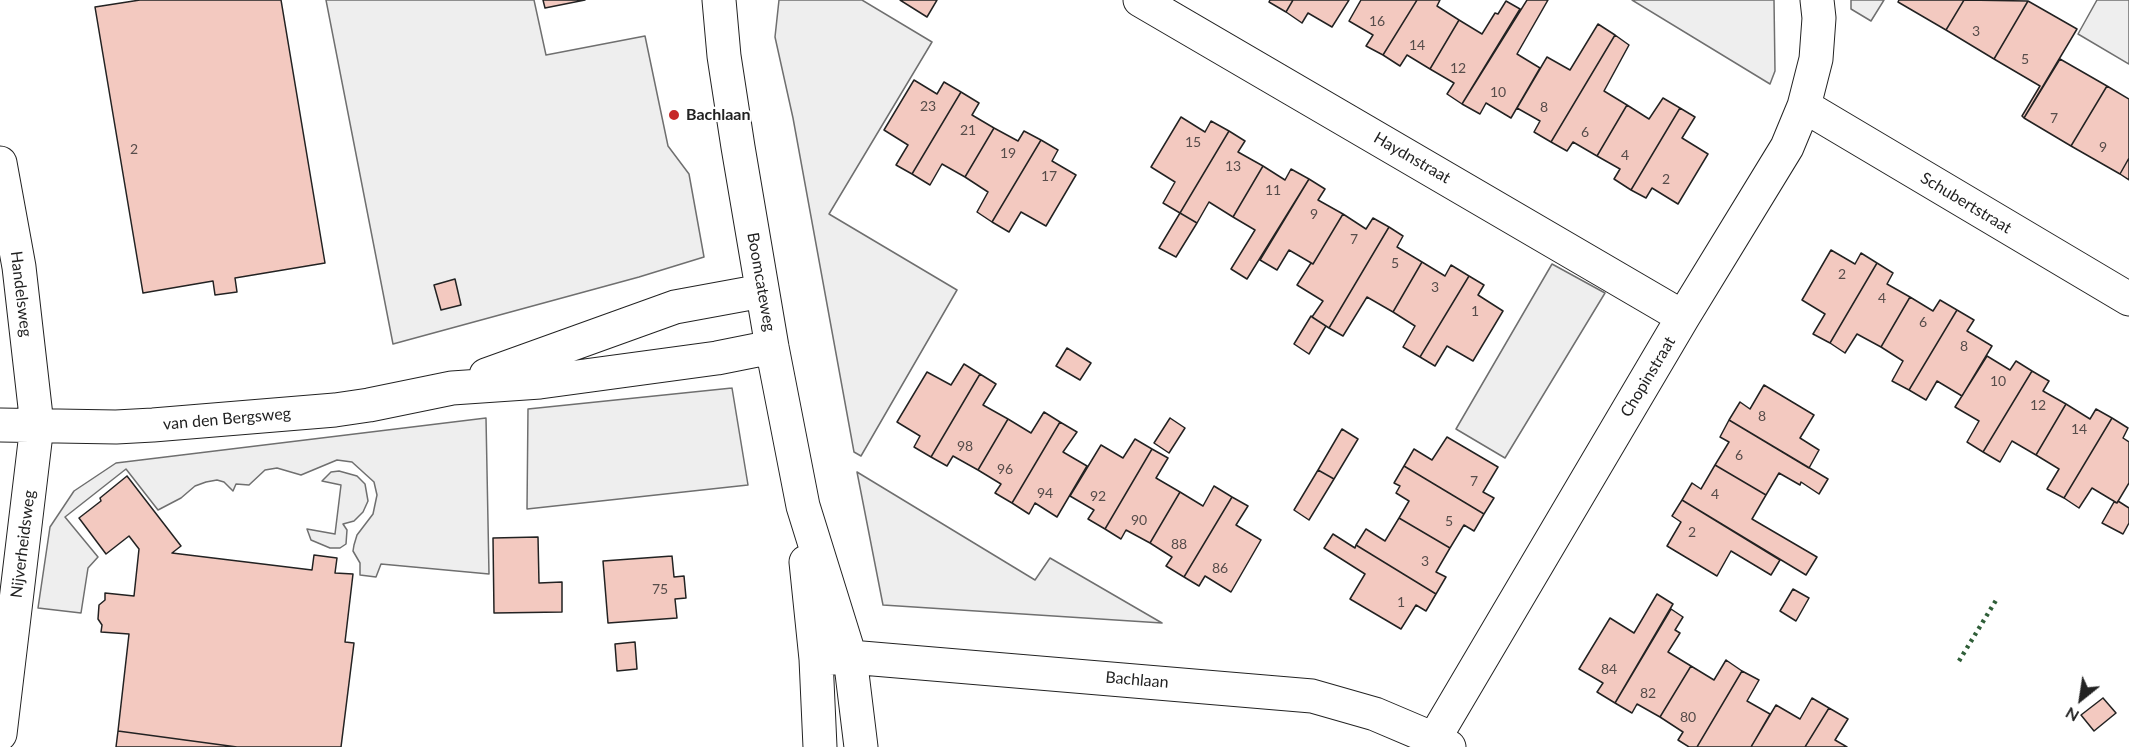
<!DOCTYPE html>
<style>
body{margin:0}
#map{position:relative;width:2129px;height:747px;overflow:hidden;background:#fff;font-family:Lato,sans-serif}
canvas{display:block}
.north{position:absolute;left:2051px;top:669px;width:60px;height:60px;-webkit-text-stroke:4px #fff;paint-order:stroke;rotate:210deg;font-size:16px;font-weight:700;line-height:24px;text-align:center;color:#222}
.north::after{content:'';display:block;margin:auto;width:21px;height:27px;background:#222;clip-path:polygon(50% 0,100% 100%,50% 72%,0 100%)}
</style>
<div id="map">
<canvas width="2129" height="747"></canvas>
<div class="north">N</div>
</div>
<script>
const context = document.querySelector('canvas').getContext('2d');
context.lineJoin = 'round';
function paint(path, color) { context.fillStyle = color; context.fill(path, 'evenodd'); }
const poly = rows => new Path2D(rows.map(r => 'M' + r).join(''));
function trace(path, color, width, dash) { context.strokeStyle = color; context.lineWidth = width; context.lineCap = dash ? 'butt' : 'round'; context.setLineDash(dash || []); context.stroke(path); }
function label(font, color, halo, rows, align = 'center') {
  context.font = font + ' Lato,sans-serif'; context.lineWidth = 4.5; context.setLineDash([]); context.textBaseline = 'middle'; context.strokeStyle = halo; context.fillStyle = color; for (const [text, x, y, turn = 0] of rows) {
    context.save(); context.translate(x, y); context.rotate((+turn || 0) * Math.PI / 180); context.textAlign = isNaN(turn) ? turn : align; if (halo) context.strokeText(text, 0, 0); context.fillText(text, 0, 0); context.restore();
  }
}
const green = poly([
 [326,0,534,0,546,55,645,36,668,146,689,174,704,257,639,277,393,344,326,0],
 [779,0,862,0,932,42,829,214,957,290,861,456,854,452,793,118,775,37,779,0],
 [1632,0,1774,0,1775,71,1770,84,1632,0],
 [1851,0,1884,0,1871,21,1851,9,1851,0],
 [2097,0,2129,0,2129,64,2078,34,2097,0],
 [1552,264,1605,293,1505,458,1456,429,1552,264],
 [732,388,748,485,527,509,528,409,732,388],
 [486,418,489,574,381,564,376,577,360,575,360,563,353,551,354,545,357,535,373,514,377,495,374,482,352,462,337,460,301,475,277,468,265,470,249,485,236,484,233,491,224,482,217,480,206,482,195,486,181,498,158,510,126,469,65,517,98,557,88,568,81,613,38,608,50,527,74,491,116,463,486,418],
 [339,471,357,476,365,484,368,501,363,512,354,521,343,524,347,530,346,544,340,548,330,548,311,540,307,529,335,534,341,485,322,481,331,472,339,471],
 [857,472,1035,580,1050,558,1162,623,883,605,857,472]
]);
const building = poly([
 [140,0,281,0,325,263,235,278,237,292,215,295,213,281,143,293,95,7,140,0],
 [543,0,585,0,545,8,543,0],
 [900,0,937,0,927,17,900,0],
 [1270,0,1293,0,1286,12,1269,2,1270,0],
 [1293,0,1349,0,1332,27,1308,13,1302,23,1286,12,1293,0],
 [1361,0,1417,0,1383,55,1366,46,1373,35,1349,21,1361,0],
 [1417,0,1440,0,1437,6,1459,20,1430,69,1407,55,1400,66,1383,55,1417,0],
 [1527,0,1548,0,1517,54,1540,68,1511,118,1486,103,1480,114,1462,104,1527,0],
 [1899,0,1964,0,1946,30,1898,2,1899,0],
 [1964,0,2028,1,1994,59,1946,30,1964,0],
 [1506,1,1520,9,1462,104,1447,94,1454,83,1430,69,1459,20,1482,34,1495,13,1498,14,1506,1],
 [2028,1,2077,29,2024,118,2022,116,2040,86,1994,59,2028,1],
 [1598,24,1615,35,1551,142,1534,132,1540,121,1517,108,1547,57,1570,70,1598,24],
 [1615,35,1629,45,1604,91,1627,105,1597,156,1573,142,1567,151,1551,142,1615,35],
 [2060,59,2107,86,2071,146,2024,118,2060,59],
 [914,80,937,94,944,82,961,92,912,174,896,165,908,145,884,130,914,80],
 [2107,86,2129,99,2129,158,2120,174,2071,146,2107,86],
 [961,92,979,103,972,115,994,128,965,177,942,164,930,185,912,174,961,92],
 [1663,98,1680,108,1631,190,1614,179,1620,169,1597,156,1627,105,1649,119,1663,98],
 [1680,108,1695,117,1682,138,1708,154,1678,204,1652,188,1646,198,1631,190,1680,108],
 [1181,117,1205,132,1211,121,1229,131,1180,213,1163,203,1175,182,1151,167,1181,117],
 [994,128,1018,141,1024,131,1041,140,992,222,977,212,988,192,965,177,994,128],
 [1229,131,1245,141,1238,152,1263,166,1233,217,1209,202,1197,223,1180,213,1229,131],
 [1041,140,1058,150,1052,161,1076,175,1046,226,1021,212,1009,232,992,222,1041,140],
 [2129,158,2129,180,2120,174,2129,158],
 [1263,166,1285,180,1291,169,1309,179,1247,279,1231,269,1255,230,1233,217,1263,166],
 [1309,179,1325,189,1318,200,1343,214,1313,264,1289,250,1277,270,1260,260,1309,179],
 [1180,213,1197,223,1176,257,1159,248,1180,213],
 [1343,214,1366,229,1373,218,1389,227,1329,328,1312,317,1323,301,1297,285,1311,263,1313,264,1343,214],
 [1389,227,1403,236,1397,247,1422,262,1393,312,1367,297,1343,336,1329,328,1389,227],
 [1831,250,1855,264,1861,253,1877,263,1830,343,1813,334,1825,314,1802,300,1831,250],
 [1422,262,1445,276,1451,265,1469,276,1420,357,1403,347,1415,326,1393,312,1422,262],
 [1877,263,1893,273,1887,284,1910,297,1881,347,1857,334,1845,353,1830,343,1877,263],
 [1469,276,1484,285,1478,295,1503,311,1473,361,1447,346,1435,366,1420,357,1469,276],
 [455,279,461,305,441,310,434,285,455,279],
 [1910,297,1933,311,1940,300,1957,310,1909,390,1892,381,1903,361,1881,347,1910,297],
 [1957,310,1974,320,1967,331,1992,346,1962,396,1937,381,1926,400,1909,390,1957,310],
 [1311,316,1326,326,1309,354,1294,344,1311,316],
 [1067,348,1091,363,1080,380,1056,366,1067,348],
 [1987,356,2010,370,2016,361,2032,371,1983,452,1967,442,1979,421,1955,407,1987,356],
 [964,364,980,374,931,457,914,447,920,436,897,422,927,372,951,385,964,364],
 [2032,371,2049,381,2043,391,2066,404,2036,455,2012,441,2000,462,1983,452,2032,371],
 [980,374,996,384,983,405,1008,419,978,470,953,456,947,466,931,457,980,374],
 [1764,385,1814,415,1800,438,1819,450,1809,468,1729,420,1740,402,1750,409,1764,385],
 [2066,404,2090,419,2096,409,2112,418,2064,498,2047,489,2059,469,2036,455,2066,404],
 [1044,412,1060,422,1012,503,995,493,1001,484,978,470,1008,419,1031,433,1044,412],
 [1170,418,1185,428,1169,453,1154,443,1170,418],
 [2112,418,2128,428,2123,438,2129,442,2129,483,2117,503,2092,488,2079,508,2064,498,2112,418],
 [1729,420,1828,479,1819,494,1801,482,1800,485,1779,473,1766,495,1715,465,1729,442,1720,437,1729,420],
 [1060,422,1077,432,1063,452,1087,466,1057,517,1035,503,1029,514,1012,503,1060,422],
 [1342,429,1358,439,1334,479,1318,470,1342,429],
 [1447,437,1498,467,1483,492,1494,498,1484,514,1404,466,1414,449,1432,460,1447,437],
 [1135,439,1152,449,1105,529,1088,519,1094,510,1070,496,1101,445,1123,458,1135,439],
 [1152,449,1168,458,1156,478,1180,492,1150,543,1126,530,1121,539,1105,529,1152,449],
 [1715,465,1766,495,1752,519,1817,557,1806,575,1682,500,1692,483,1701,489,1715,465],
 [1404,466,1484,514,1474,531,1464,525,1450,548,1399,518,1409,501,1396,493,1400,486,1394,483,1404,466],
 [1318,470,1334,479,1309,520,1294,510,1318,470],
 [127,476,181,546,172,553,312,570,314,555,337,558,335,573,353,574,345,642,354,643,341,747,237,747,118,731,129,634,101,632,102,625,98,619,99,605,105,600,105,593,134,596,139,549,129,536,106,554,79,518,101,501,100,498,127,476],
 [1214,486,1232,497,1184,577,1166,566,1172,557,1150,543,1180,492,1203,506,1214,486],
 [1232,497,1248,506,1236,525,1261,540,1231,592,1205,576,1199,586,1184,577,1232,497],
 [1682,500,1780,560,1771,575,1731,551,1717,576,1667,546,1681,522,1672,516,1682,500],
 [2118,501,2129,508,2129,523,2123,534,2102,523,2114,502,2117,503,2118,501],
 [1399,518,1450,548,1436,572,1446,577,1436,594,1356,545,1366,529,1385,541,1399,518],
 [1333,534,1355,548,1356,545,1436,594,1426,611,1416,605,1401,629,1350,599,1365,574,1324,548,1333,534],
 [538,537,539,583,562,582,562,612,494,613,493,538,538,537],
 [672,556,674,577,684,576,686,598,675,599,677,618,608,623,603,561,672,556],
 [1793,589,1809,598,1796,621,1780,611,1793,589],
 [1657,594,1673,604,1615,703,1597,692,1603,683,1579,669,1610,618,1634,633,1657,594],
 [1671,609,1683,617,1675,630,1680,633,1668,652,1691,666,1660,717,1637,704,1632,713,1615,703,1671,609],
 [635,642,637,669,617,671,615,644,635,642],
 [1726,660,1742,671,1697,747,1689,747,1678,740,1683,732,1660,717,1691,666,1714,680,1726,660],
 [1742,671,1759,680,1747,701,1770,714,1751,747,1697,747,1742,671],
 [1812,698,1829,708,1805,747,1751,747,1776,705,1800,719,1812,698],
 [2103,698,2116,713,2094,731,2081,715,2103,698],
 [1829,708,1848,719,1835,740,1847,747,1805,747,1829,708],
 [118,731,237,747,116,747,118,731]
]);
const minor = poly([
 [719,0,724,56,738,147,772,347,803,506,850,657,861,747],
 [1140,0,1683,317],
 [1804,106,2129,299],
 [0,163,19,267,37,425,0,734],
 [486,375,675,307,762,291],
 [0,425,116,427,153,425,335,410,369,405,452,388,540,382,717,358,772,347],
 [806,562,816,659,820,747],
 [816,659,850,657,1312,696,1375,714,1434,739,1449,747],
 [1434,739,1683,317,1787,147,1804,106,1816,59,1819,18,1817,0]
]);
const hedge = poly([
 [1959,661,1998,597]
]);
const markers = [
 [674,115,6,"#c62828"]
];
const numberNames = [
 ["16",1377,21],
 ["3",1976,31],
 ["14",1417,45],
 ["5",2025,59],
 ["12",1458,68],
 ["10",1498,92],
 ["23",928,106],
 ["8",1544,107],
 ["7",2054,118],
 ["21",968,130],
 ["6",1585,132],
 ["15",1193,142],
 ["9",2103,147],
 ["2",134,149],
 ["19",1008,153],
 ["4",1625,155],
 ["13",1233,166],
 ["17",1049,176],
 ["2",1666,179],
 ["11",1273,190],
 ["9",1314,214],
 ["7",1354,239],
 ["5",1395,263],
 ["2",1842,274],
 ["3",1435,287],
 ["4",1882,298],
 ["1",1475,311],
 ["6",1923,322],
 ["8",1964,346],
 ["10",1998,381],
 ["12",2038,405],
 ["8",1762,416],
 ["14",2079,429],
 ["98",965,446],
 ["6",1739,455],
 ["96",1005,469],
 ["7",1474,481],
 ["94",1045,493],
 ["4",1715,494],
 ["92",1098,496],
 ["90",1139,520],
 ["5",1449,521],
 ["2",1692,532],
 ["88",1179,544],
 ["3",1425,561],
 ["86",1220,568],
 ["75",660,589],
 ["1",1401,602],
 ["84",1609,669],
 ["82",1648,693],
 ["80",1688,717]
];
const poiNames = [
 ["Bachlaan",686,115]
];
const streetNames = [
 ["Haydnstraat",1412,158,30],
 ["Schubertstraat",1966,203,31],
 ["Boomcateweg",761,282,80],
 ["Handelsweg",21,294,83],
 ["Chopinstraat",1648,377,-59],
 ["van den Bergsweg",227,419,-5],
 ["Nijverheidsweg",23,544,-83],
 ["Bachlaan",1137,680,5]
];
paint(green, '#eee');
trace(green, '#6f6f6f', 1.5);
paint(building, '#f3c9c0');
trace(building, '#222', 1.5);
trace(minor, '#222', 35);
trace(minor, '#fff', 33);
trace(hedge, '#2f5e38', 4.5, [3, 4.5]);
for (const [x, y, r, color] of markers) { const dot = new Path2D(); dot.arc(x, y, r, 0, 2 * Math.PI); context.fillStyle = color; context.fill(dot); trace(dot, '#fff', 2); }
label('14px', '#564c4a', null, numberNames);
label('bold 16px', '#222', '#fff', poiNames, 'left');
label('16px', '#222', '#fff', streetNames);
</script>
